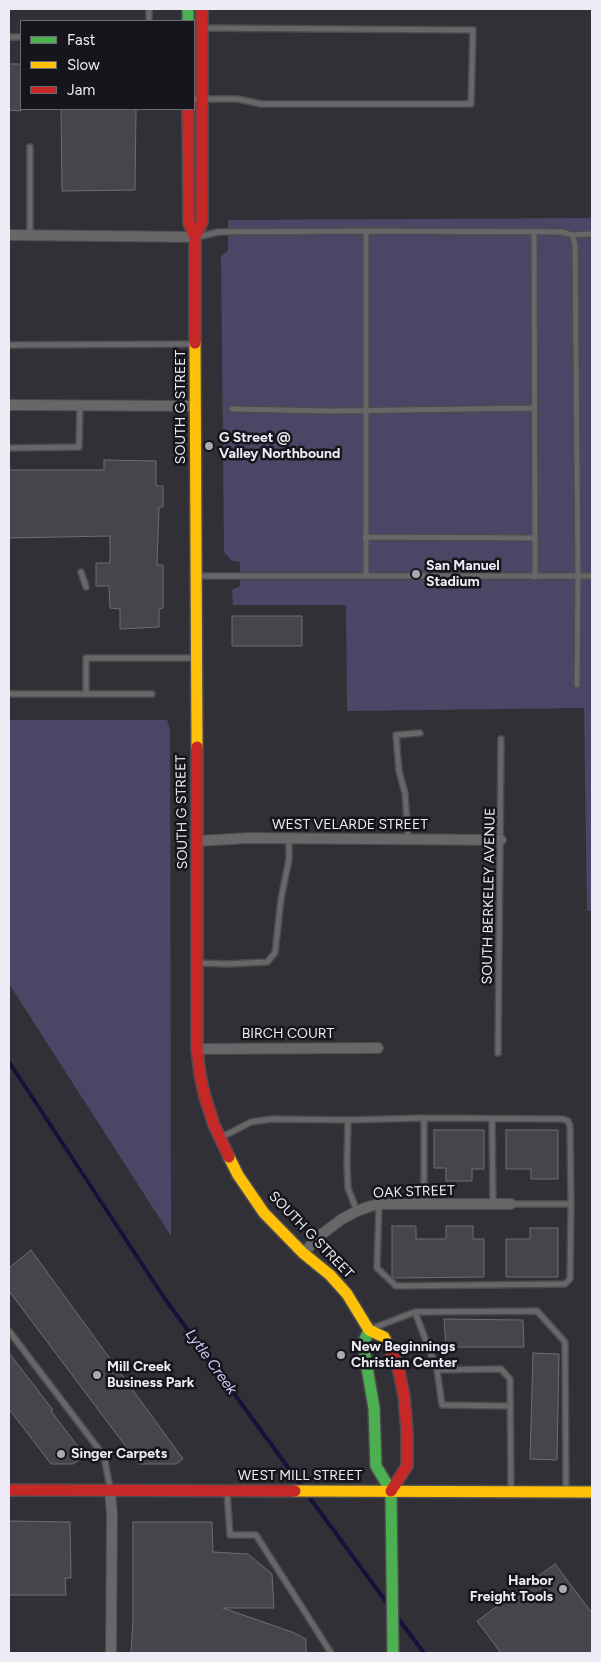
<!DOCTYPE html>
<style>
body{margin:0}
#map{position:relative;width:601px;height:1662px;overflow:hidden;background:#303036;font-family:Figtree,sans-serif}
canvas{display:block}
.frame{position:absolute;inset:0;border:10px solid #edecf6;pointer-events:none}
.legend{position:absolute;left:20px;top:20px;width:175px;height:90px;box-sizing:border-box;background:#15151b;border:1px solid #6b6b73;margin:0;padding:6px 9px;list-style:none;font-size:15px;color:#edecf6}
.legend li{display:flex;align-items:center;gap:10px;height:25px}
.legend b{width:25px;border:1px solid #6b6b73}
</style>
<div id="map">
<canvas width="601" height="1662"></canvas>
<div class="frame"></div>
<ul class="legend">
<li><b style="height:6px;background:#4caf50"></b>Fast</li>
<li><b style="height:6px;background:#ffc107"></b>Slow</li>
<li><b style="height:6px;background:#c62828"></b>Jam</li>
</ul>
</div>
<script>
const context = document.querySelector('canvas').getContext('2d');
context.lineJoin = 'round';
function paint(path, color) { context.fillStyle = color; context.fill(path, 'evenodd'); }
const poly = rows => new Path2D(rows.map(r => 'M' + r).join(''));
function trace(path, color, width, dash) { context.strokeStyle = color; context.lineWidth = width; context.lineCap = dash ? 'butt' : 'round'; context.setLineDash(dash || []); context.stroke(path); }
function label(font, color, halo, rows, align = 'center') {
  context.font = font + ' Figtree,sans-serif'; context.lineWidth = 5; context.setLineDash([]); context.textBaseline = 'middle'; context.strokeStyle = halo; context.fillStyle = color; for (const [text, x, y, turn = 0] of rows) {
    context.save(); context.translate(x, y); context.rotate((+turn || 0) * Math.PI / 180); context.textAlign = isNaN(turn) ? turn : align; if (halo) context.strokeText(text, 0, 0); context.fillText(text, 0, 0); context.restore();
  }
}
const green = poly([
 [592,218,592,911,587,911,584,708,347,711,346,605,233,605,232,590,240,586,240,562,232,561,224,552,221,256,228,251,228,220],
 [9,720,167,720,170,729,171,1236,9,984]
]);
const stream = poly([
 [9,1062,165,1299,303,1488],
 [307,1494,387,1603],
 [397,1617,424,1653]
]);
const building = poly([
 [9,64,21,64,21,111,9,110,9,64],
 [61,109,136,109,135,190,62,191,61,109],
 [104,460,156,461,156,486,163,486,163,507,159,507,157,565,163,565,163,608,159,609,159,627,120,629,120,609,110,608,109,586,96,586,96,563,110,563,110,536,9,538,9,470,104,470,104,460],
 [232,616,302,616,302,646,232,646,232,616],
 [434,1130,484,1130,484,1169,472,1169,472,1181,446,1181,446,1168,434,1168,434,1130],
 [506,1130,558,1130,558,1179,531,1179,531,1169,506,1169,506,1130],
 [392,1226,416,1226,416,1239,446,1239,446,1226,473,1226,473,1239,484,1239,484,1277,394,1278,392,1276,392,1226],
 [530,1228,558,1228,558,1277,506,1277,506,1239,530,1239,530,1228],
 [31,1250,183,1459,176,1464,139,1464,9,1291,9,1268,31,1250],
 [444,1319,523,1320,524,1347,446,1347,444,1319],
 [9,1353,53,1410,51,1411,85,1456,73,1464,51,1464,9,1409,9,1353],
 [533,1353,559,1354,557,1460,530,1459,533,1353],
 [9,1521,70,1522,71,1578,65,1578,66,1595,9,1595,9,1521],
 [133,1522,212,1522,213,1552,248,1554,272,1574,274,1608,223,1608,292,1632,306,1639,306,1653,131,1653,133,1619,133,1522],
 [555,1564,592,1613,592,1653,501,1653,477,1621,555,1564]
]);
const lane = poly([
 [149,21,149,9],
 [9,37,21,37],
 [194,99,238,99,261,104,471,104,473,30,202,28],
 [30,147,30,236],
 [572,235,592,234],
 [198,237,218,232,366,231,562,232,572,235,575,244,578,576,577,685],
 [9,345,193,344],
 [232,409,331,411,534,408],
 [9,448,79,447,80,406],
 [365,537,535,538,534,232],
 [81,572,86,587],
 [195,576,592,576],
 [366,576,366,231],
 [535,577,535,538],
 [9,694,152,694],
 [86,694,86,658,194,658],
 [408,838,405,793,399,771,396,735,420,733],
 [198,963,228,964,267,962,275,953,281,899,289,859,289,839],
 [498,1053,501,739],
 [424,1118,563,1119,568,1121,570,1126,571,1204,511,1204],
 [492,1119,493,1205],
 [348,1120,424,1118,424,1204],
 [220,1138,251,1122,272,1119,348,1120,347,1162,348,1188,357,1211],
 [379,1204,377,1268,396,1286,565,1284,570,1279,571,1204],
 [415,1312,537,1311,565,1342,566,1490],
 [373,1328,415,1312,437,1370,501,1369,510,1379,511,1491],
 [9,1331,104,1456,110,1488],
 [437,1370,442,1405,509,1406],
 [227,1491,230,1535,256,1535,331,1653]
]);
const street = poly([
 [9,235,195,237],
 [9,405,195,406],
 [198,841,248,838,501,840],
 [197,1049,378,1048],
 [303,1253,322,1234,342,1219,357,1211,371,1206,379,1204,511,1204],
 [110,1490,112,1515,111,1653]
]);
const fast = poly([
 [188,9,188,21],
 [369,1330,363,1344,374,1408,376,1466,391,1491,393,1653]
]);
const slow = poly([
 [195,343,197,747],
 [229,1157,238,1175,264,1213,303,1253,330,1275,347,1294,369,1330,384,1337,391,1351],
 [295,1491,592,1492]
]);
const jam = poly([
 [188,109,189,223,195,237],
 [195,343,195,237,202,222,202,9],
 [197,747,197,1049,200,1075,205,1097,214,1125,229,1157],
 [9,1490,295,1491],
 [391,1491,407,1466,407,1431,404,1396,399,1371,391,1351]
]);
const markers = [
 [209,446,5,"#abaab3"],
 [416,574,5,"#abaab3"],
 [341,1355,5,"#abaab3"],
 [97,1375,5,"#abaab3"],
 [61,1454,5,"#abaab3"],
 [563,1589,5,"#abaab3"]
];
const streetNames = [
 ["SOUTH G STREET",181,407,-90],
 ["SOUTH G STREET",182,812,-91],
 ["WEST VELARDE STREET",350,825],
 ["SOUTH BERKELEY AVENUE",489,896,-89],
 ["BIRCH COURT",288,1034],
 ["OAK STREET",414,1192,-2],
 ["SOUTH G STREET",311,1235,46],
 ["WEST MILL STREET",300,1476]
];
const poiNames = [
 ["G Street @",219,438],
 ["Valley Northbound",219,454],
 ["San Manuel",426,566],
 ["Stadium",426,582],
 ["New Beginnings",351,1347],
 ["Christian Center",351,1363],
 ["Mill Creek",107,1367],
 ["Business Park",107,1383],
 ["Singer Carpets",71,1454],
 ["Harbor",553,1581,"right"],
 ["Freight Tools",553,1597,"right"]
];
const waterNames = [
 ["Lytle Creek",211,1362,54]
];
paint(green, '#4b4666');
trace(stream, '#1a0f39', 4);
paint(building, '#45454b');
trace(building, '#6d6d72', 1);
trace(lane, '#4b4b50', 8);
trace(street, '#4b4b50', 12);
trace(fast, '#4b4b50', 14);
trace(slow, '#4b4b50', 14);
trace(jam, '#4b4b50', 14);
trace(lane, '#666766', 5);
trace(street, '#666766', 10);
trace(fast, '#4caf50', 11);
trace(slow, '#ffc107', 11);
trace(jam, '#c62828', 11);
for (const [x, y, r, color] of markers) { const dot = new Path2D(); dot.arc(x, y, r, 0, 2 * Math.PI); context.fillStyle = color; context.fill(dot); trace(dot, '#15151b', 2); }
label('14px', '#edecf6', '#15151b', streetNames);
label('bold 14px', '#edecf6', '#15151b', poiNames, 'left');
label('italic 15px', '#d0ccfd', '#15151b', waterNames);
</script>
